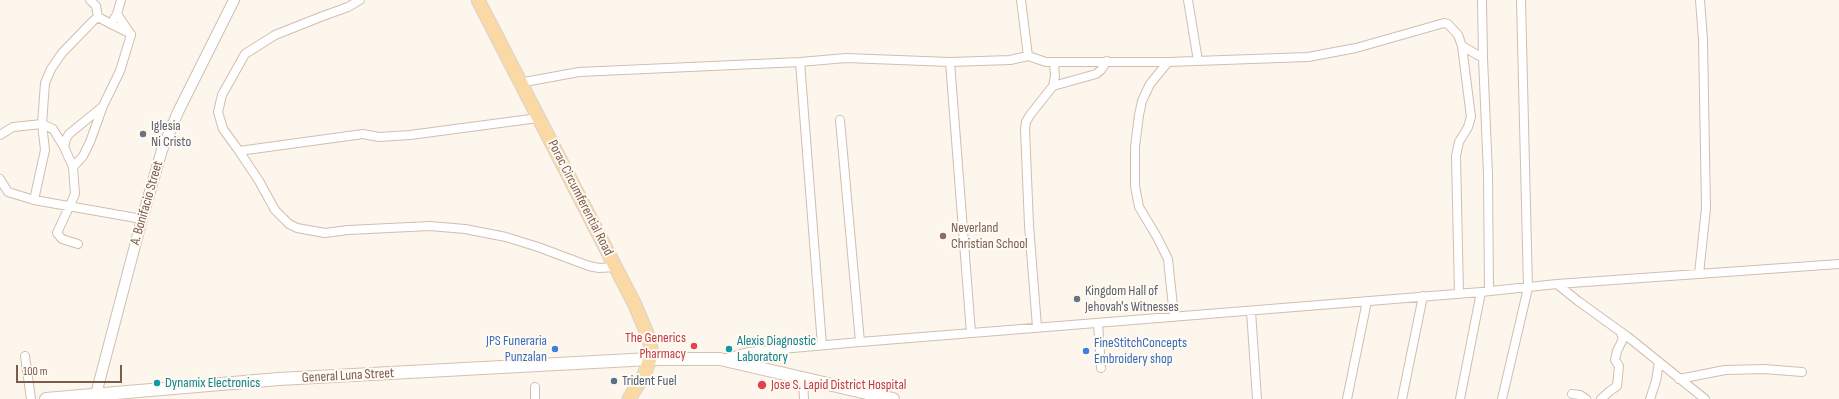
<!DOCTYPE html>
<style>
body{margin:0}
#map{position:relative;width:1839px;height:399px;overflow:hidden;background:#fdf6ec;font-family:"Sofia Sans Condensed",sans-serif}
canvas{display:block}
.scale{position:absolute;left:16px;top:365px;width:106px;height:18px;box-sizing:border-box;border:2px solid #7a5c4d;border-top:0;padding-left:5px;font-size:12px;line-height:14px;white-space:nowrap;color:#7a5c4d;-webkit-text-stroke:3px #fffaf3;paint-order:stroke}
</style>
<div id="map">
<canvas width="1839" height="399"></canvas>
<div class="scale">100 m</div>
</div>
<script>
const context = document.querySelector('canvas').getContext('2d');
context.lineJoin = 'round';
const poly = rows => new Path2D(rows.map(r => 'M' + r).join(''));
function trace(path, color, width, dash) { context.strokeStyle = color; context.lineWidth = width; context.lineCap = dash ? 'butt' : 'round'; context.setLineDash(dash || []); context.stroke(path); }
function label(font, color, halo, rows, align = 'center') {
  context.font = font + ' "Sofia Sans Condensed",sans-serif'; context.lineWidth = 4; context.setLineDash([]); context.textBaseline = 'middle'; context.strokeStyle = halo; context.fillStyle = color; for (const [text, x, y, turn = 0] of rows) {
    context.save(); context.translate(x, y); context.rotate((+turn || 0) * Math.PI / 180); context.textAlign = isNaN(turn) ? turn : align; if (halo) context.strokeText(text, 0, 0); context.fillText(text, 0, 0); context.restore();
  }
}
const minor = poly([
 [360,0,348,7,323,16,275,35,245,54,222,95,218,112,223,129,239,151,363,134,379,137,410,135,538,118],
 [1021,0,1028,56],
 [1188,0,1198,61],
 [1482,0,1483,58],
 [98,17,111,24,117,14,121,0],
 [111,24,131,34],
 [800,62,822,345],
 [950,62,1010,60,1028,56,1046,62,1168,62],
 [519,83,579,72,800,62,846,58,950,62,971,333],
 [1053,86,1096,74,1101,70,1107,61],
 [840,120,860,342],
 [0,135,13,127,42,124,45,83,51,69,62,53,93,21,98,17,96,6,90,0],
 [64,147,66,139,69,134,102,107],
 [239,151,259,181,275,210,289,224,297,228,325,233,348,230,430,226,465,229,506,237,538,247,589,266,599,268,616,267],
 [73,167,83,156,90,142,103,106,120,71,131,35,117,14],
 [0,179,8,192,34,200,142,219],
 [34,200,45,150,42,124,53,129,64,147,73,167,75,194,57,233,62,239,78,244],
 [1699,274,1706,208,1703,40,1700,0],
 [1557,284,1578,301,1628,337,1705,399],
 [1459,294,1456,156,1459,142,1468,127,1471,117,1462,46],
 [1251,311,1257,399],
 [1174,316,1168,259,1157,237,1139,207,1135,186,1135,147,1139,115,1142,101,1150,84,1168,62,1308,57,1356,48,1444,23,1448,24,1458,35,1462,46,1483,58,1488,174,1489,291],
 [1098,323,1101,368],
 [1037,327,1029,225,1025,129,1026,122,1030,115,1053,86,1055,76,1054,62],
 [25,356,31,399],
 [722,359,748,352,860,342,1481,292,1557,284,1839,264],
 [803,379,804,399],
 [1679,379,1725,370,1764,369,1802,372],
 [1572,394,1580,395,1586,399],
 [535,399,535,387],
 [1347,399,1367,301],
 [1402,399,1423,296],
 [1460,399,1481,292],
 [1502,399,1528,288,1521,0],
 [1601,399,1610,391,1617,386,1619,366,1615,360,1617,351,1623,339,1621,333],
 [1650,399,1656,381,1659,362]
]);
const tertiary = poly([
 [96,394,142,219,162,150,178,112,234,0]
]);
const secondary = poly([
 [46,399,279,379,650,359,720,359,893,399]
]);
const primary = poly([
 [478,0,635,305,649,338,651,348,650,359,645,373,629,399]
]);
const markers = [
 [143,134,4,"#6b7280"],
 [943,236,4,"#8d6e63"],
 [1077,299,4,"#6b7280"],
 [694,346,4,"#e0444e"],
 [555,349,4,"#3f7fe0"],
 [729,349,4,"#0f9aa8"],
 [1086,351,4,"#3f7fe0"],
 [614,381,4,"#5c6f8a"],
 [157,383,4,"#0f9aa8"],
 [762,385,5,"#e0444e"]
];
const worshipNames = [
 ["Iglesia",151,126],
 ["Ni Cristo",151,142],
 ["Kingdom Hall of",1085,291],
 ["Jehovah's Witnesses",1085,307]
];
const streetNames = [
 ["Porac Circumferential Road",580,198,63],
 ["A. Bonifacio Street",147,203,-74],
 ["General Luna Street",348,376,-3]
];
const educationNames = [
 ["Neverland",951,228],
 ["Christian School",951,244]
];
const healthNames = [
 ["The Generics",686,338],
 ["Pharmacy",686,354],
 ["Jose S. Lapid District Hospital",771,385,"left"]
];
const shopNames = [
 ["JPS Funeraria",547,341],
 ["Punzalan",547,357],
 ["FineStitchConcepts",1094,343,"left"],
 ["Embroidery shop",1094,359,"left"]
];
const cultureNames = [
 ["Alexis Diagnostic",737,341],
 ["Laboratory",737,357],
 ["Dynamix Electronics",165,383]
];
const serviceNames = [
 ["Trident Fuel",622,381]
];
trace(minor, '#d1beb0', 10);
trace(tertiary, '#d1beb0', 12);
trace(secondary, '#d6c0b0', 14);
trace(primary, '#dad1cd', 15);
trace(minor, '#fff', 8);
trace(tertiary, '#fff', 10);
trace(secondary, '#fff', 12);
trace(primary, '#fbd9a5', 13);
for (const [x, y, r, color] of markers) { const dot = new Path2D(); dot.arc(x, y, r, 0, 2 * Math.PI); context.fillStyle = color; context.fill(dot); trace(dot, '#fffaf3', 1.5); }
label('14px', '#5b616d', '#fffaf3', worshipNames, 'left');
label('14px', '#7a5c4d', '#fffaf3', streetNames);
label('14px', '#785e54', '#fffaf3', educationNames, 'left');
label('14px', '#be3a42', '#fffaf3', healthNames, 'right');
label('14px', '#366cbe', '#fffaf3', shopNames, 'right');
label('14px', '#0d838f', '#fffaf3', cultureNames, 'left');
label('14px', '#4e5e75', '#fffaf3', serviceNames, 'left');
</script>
